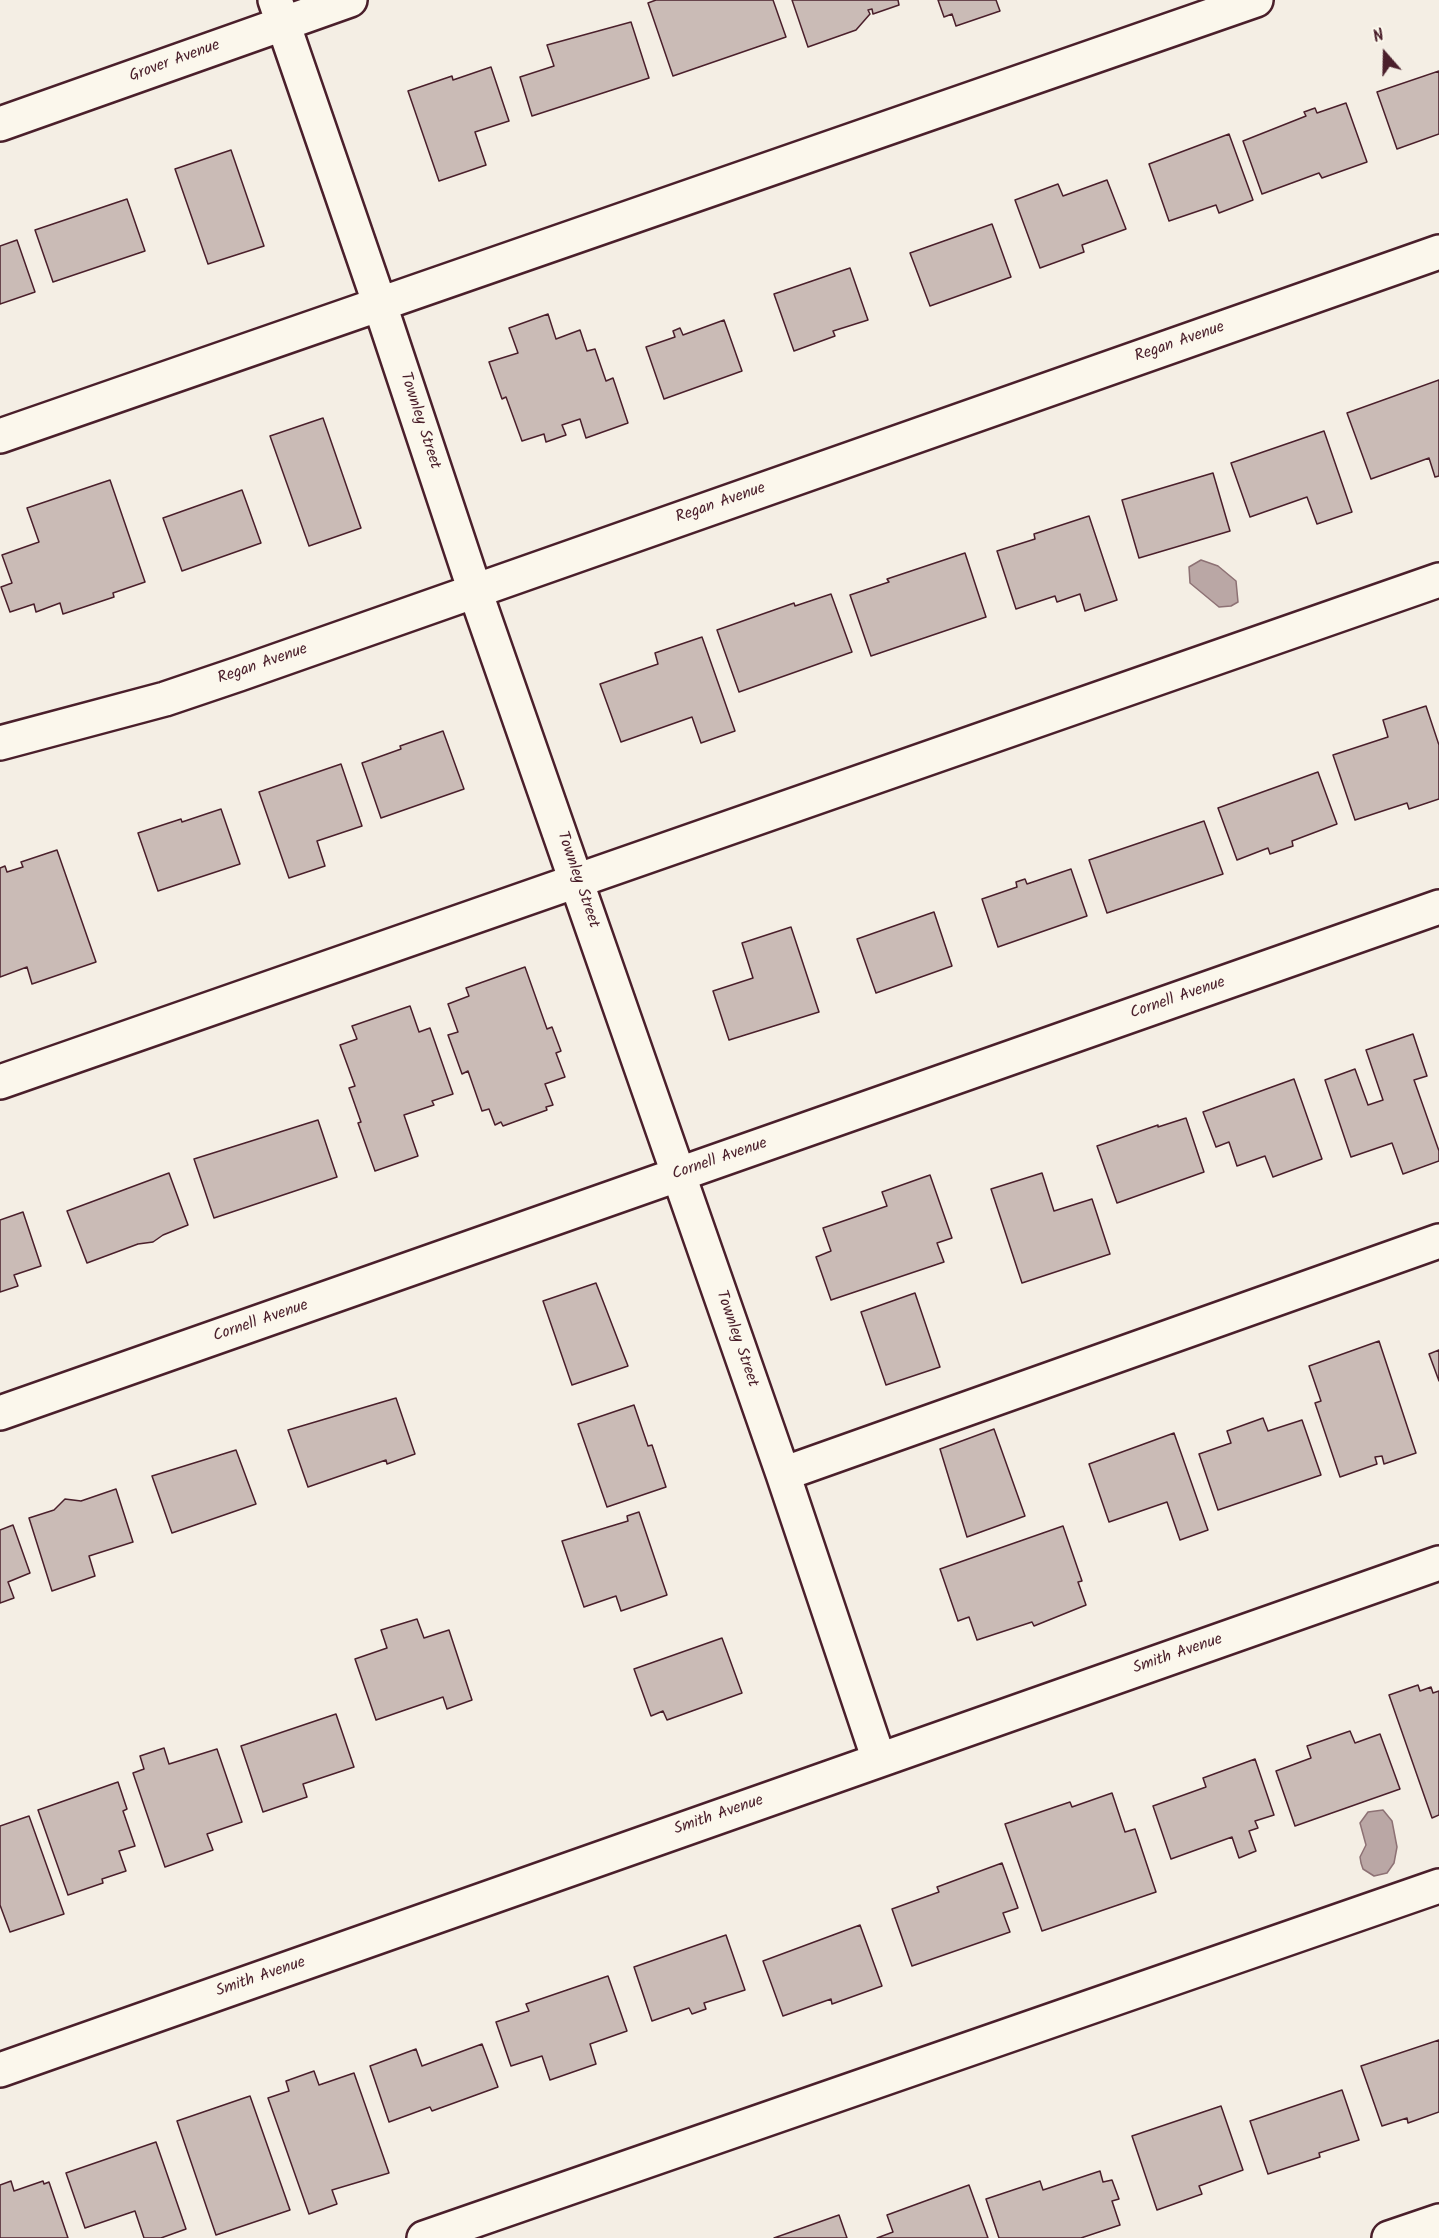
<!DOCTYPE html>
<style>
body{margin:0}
#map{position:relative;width:1439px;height:2238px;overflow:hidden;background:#f4eee4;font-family:Kalam,sans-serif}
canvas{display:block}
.north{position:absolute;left:1355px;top:24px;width:60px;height:60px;-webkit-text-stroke:4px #fbf7ec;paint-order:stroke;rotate:340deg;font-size:16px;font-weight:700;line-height:24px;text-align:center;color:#4a1f2b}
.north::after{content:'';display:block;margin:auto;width:21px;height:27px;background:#4a1f2b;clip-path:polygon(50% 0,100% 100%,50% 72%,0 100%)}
</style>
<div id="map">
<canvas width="1439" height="2238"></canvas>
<div class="north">N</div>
</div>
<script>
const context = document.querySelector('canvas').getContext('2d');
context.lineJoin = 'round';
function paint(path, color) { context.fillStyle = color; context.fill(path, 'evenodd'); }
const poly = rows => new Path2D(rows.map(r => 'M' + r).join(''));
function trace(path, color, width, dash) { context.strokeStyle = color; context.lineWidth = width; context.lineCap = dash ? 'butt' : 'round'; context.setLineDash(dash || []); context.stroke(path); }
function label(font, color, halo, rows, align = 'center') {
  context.font = font + ' Kalam,sans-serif'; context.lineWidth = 4.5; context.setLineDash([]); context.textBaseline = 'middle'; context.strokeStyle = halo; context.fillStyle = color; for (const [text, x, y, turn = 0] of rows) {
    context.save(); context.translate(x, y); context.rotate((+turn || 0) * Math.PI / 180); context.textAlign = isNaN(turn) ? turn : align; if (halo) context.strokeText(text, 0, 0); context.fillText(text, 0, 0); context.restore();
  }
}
const water = poly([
 [1201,560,1218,566,1236,581,1238,602,1231,606,1219,607,1190,583,1189,567,1201,560],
 [1383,1810,1392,1821,1397,1847,1394,1863,1387,1873,1374,1876,1363,1869,1361,1863,1360,1857,1366,1845,1360,1823,1368,1812,1383,1810]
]);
const building = poly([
 [656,0,773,0,786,37,673,76,648,3,656,0],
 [792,0,898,0,899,5,873,14,872,9,868,10,870,14,856,30,808,47,792,0],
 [938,0,996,0,1000,11,956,26,952,14,944,17,938,0],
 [631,22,649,78,532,116,520,77,554,66,547,45,631,22],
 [491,67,509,121,475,132,486,165,439,181,408,91,452,76,453,80,491,67],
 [1439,71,1439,134,1397,149,1377,92,1439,71],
 [1346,103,1367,162,1322,178,1319,173,1262,194,1243,141,1306,116,1304,112,1315,108,1317,113,1346,103],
 [1229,134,1253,200,1219,213,1216,205,1169,221,1149,164,1229,134],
 [231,150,264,246,208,264,175,169,231,150],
 [1107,180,1126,229,1082,245,1084,252,1040,268,1015,200,1058,184,1063,196,1107,180],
 [127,199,145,251,53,282,35,230,127,199],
 [992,224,1011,277,930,306,910,253,992,224],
 [17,240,35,292,0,304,0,246,17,240],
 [850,268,868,320,833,331,835,336,794,351,774,294,850,268],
 [548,314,556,339,580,330,587,351,595,349,606,381,613,378,628,423,586,438,580,419,562,425,566,435,546,442,544,434,522,441,506,397,502,399,489,362,518,353,509,328,548,314],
 [724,320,742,371,664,399,646,347,675,337,673,331,680,328,683,335,724,320],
 [1439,380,1439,476,1435,477,1429,458,1371,479,1347,413,1439,380],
 [323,418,361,528,309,546,270,436,323,418],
 [1324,431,1352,512,1317,524,1307,497,1250,517,1231,463,1324,431],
 [1213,473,1230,531,1139,558,1122,500,1213,473],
 [110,480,145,582,113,593,114,597,63,614,60,603,36,612,34,604,10,612,1,587,12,583,2,555,39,542,27,508,110,480],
 [242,490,261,543,182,571,163,518,242,490],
 [1089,516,1117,600,1085,611,1080,594,1057,602,1055,596,1016,609,997,551,1035,539,1034,534,1089,516],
 [965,553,986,617,871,656,850,595,889,582,887,579,965,553],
 [831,594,852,652,739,692,717,630,794,603,795,606,831,594],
 [702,637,735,731,701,743,692,717,621,742,600,684,658,664,655,653,702,637],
 [1426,706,1439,745,1439,799,1409,809,1407,803,1355,820,1333,755,1388,737,1383,720,1426,706],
 [443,731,464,789,381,818,362,763,401,749,400,746,443,731],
 [341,764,362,826,317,841,325,866,289,878,259,792,341,764],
 [1318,772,1337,824,1292,841,1293,846,1270,854,1268,848,1237,860,1218,808,1318,772],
 [221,809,240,864,158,891,138,833,181,819,182,822,221,809],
 [1204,821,1223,874,1107,913,1089,860,1204,821],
 [57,850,96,962,32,984,27,967,0,977,0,868,5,866,7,872,23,867,21,862,57,850],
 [1071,869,1087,916,998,947,982,899,1017,887,1016,882,1025,879,1027,884,1071,869],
 [934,912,952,966,876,993,857,939,934,912],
 [791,927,819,1012,729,1040,713,991,753,978,742,943,791,927],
 [525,967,547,1029,552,1027,561,1051,556,1053,565,1077,545,1084,553,1105,546,1107,547,1110,503,1126,501,1122,495,1125,489,1109,482,1111,468,1071,462,1074,448,1035,458,1032,448,1004,469,996,466,988,525,967],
 [410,1006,419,1032,430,1028,453,1094,432,1101,434,1105,404,1115,418,1156,375,1171,358,1123,361,1122,349,1088,355,1086,340,1045,357,1039,352,1026,410,1006],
 [1413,1034,1427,1076,1414,1080,1439,1151,1439,1161,1403,1174,1392,1143,1351,1157,1325,1080,1355,1069,1368,1105,1383,1100,1366,1050,1413,1034],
 [1294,1079,1322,1159,1273,1177,1265,1156,1237,1166,1229,1142,1216,1147,1203,1112,1294,1079],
 [1186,1118,1204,1172,1117,1203,1097,1146,1158,1125,1158,1127,1186,1118],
 [318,1120,337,1177,214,1218,194,1159,318,1120],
 [169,1173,188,1225,163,1235,153,1242,138,1244,87,1263,67,1211,169,1173],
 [1042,1173,1054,1211,1092,1199,1110,1254,1022,1283,991,1189,1042,1173],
 [930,1175,952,1238,937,1243,944,1262,831,1300,816,1257,831,1251,823,1228,887,1206,882,1192,930,1175],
 [23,1212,41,1266,14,1275,18,1286,0,1292,0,1220,23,1212],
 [596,1283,628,1366,572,1385,543,1301,596,1283],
 [915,1293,940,1367,886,1385,861,1312,915,1293],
 [1379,1341,1416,1453,1384,1464,1382,1456,1375,1457,1377,1464,1340,1477,1315,1403,1321,1401,1309,1366,1379,1341],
 [1439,1350,1439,1381,1429,1354,1439,1350],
 [396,1398,415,1454,387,1464,386,1460,308,1487,288,1430,396,1398],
 [634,1405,648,1446,652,1445,666,1487,607,1507,578,1424,634,1405],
 [1263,1418,1268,1431,1302,1420,1321,1475,1218,1510,1199,1454,1231,1443,1227,1431,1263,1418],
 [994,1429,1025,1516,967,1537,940,1449,994,1429],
 [1174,1433,1208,1530,1180,1540,1167,1502,1109,1522,1089,1464,1174,1433],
 [236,1450,256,1504,172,1533,152,1476,236,1450],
 [116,1489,133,1542,89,1556,95,1576,52,1591,29,1518,54,1510,65,1499,81,1501,116,1489],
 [639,1512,667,1595,621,1611,616,1596,584,1607,562,1541,628,1521,627,1516,639,1512],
 [13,1525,30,1573,8,1582,14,1598,0,1603,0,1530,13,1525],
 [1063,1526,1082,1581,1078,1582,1086,1605,1034,1626,1032,1622,977,1640,969,1617,958,1621,940,1569,1063,1526],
 [417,1619,424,1638,449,1630,472,1700,447,1709,443,1697,376,1720,355,1659,387,1648,381,1630,417,1619],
 [722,1638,742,1693,667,1720,663,1711,651,1716,634,1669,722,1638],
 [1418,1685,1420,1691,1431,1687,1433,1693,1439,1691,1439,1815,1432,1818,1389,1695,1418,1685],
 [336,1714,354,1767,303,1784,307,1797,263,1812,241,1746,336,1714],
 [1350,1731,1355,1743,1380,1734,1400,1789,1295,1826,1276,1771,1311,1758,1307,1746,1350,1731],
 [164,1748,169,1764,217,1749,242,1822,207,1834,213,1850,165,1867,133,1773,144,1769,140,1756,164,1748],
 [1255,1759,1274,1815,1255,1821,1258,1828,1249,1831,1256,1851,1239,1858,1232,1837,1171,1859,1153,1806,1206,1787,1203,1778,1255,1759],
 [118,1782,127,1809,123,1811,135,1846,119,1851,126,1871,102,1879,103,1883,68,1895,38,1810,118,1782],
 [1112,1793,1125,1832,1135,1829,1156,1892,1042,1931,1005,1824,1070,1802,1072,1807,1112,1793],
 [29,1816,64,1914,10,1932,0,1905,0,1826,29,1816],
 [1002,1863,1018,1908,1003,1913,1010,1932,912,1966,892,1909,939,1892,937,1887,1002,1863],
 [860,1925,882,1986,832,2004,831,1999,783,2016,763,1961,860,1925],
 [726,1935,745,1990,704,2003,706,2009,692,2014,689,2008,652,2021,634,1967,726,1935],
 [608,1976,627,2031,590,2044,596,2064,550,2080,542,2056,511,2066,496,2022,529,2011,526,2004,608,1976],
 [1439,2040,1439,2112,1408,2123,1407,2118,1382,2126,1361,2066,1439,2040],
 [482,2044,498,2087,432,2111,430,2107,389,2122,370,2066,416,2049,422,2066,482,2044],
 [314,2071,319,2085,354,2073,389,2173,332,2190,337,2204,309,2214,268,2098,289,2091,286,2081,314,2071],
 [1342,2090,1359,2140,1319,2153,1320,2157,1268,2174,1250,2121,1342,2090],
 [250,2096,290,2210,216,2235,177,2121,250,2096],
 [1221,2106,1243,2170,1199,2186,1202,2194,1157,2210,1132,2136,1221,2106],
 [156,2142,186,2229,161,2238,144,2238,135,2211,85,2228,66,2173,156,2142],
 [1100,2171,1103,2182,1112,2180,1119,2199,1112,2201,1120,2225,1081,2238,999,2238,986,2199,1040,2181,1043,2190,1100,2171],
 [11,2181,14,2191,43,2181,44,2184,49,2182,68,2238,0,2238,0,2185,11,2181],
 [969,2185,988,2238,877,2238,893,2232,887,2215,969,2185],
 [839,2215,847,2238,774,2238,839,2215]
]);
const minor = poly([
 [275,0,380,305,475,591,783,1474,879,1760],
 [0,124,350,0],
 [0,436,1256,0],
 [0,743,165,699,239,674,1439,252],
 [0,1082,1439,580],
 [0,1413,1439,907],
 [783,1474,1439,1241],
 [0,2070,1439,1563],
 [424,2238,1439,1886],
 [1389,2238,1439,2221]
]);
const streetNames = [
 ["Grover Avenue",175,62,-20],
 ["Regan Avenue",1180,343,-19],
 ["Townley Street",419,421,72],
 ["Regan Avenue",721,504,-19],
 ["Regan Avenue",263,665,-19],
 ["Townley Street",577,880,71],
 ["Cornell Avenue",1178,999,-19],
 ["Cornell Avenue",720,1160,-19],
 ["Cornell Avenue",261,1322,-19],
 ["Townley Street",736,1339,71],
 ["Smith Avenue",1178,1655,-19],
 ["Smith Avenue",719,1816,-19],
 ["Smith Avenue",261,1978,-19]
];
paint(water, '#baa7a5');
trace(water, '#8d7174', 1.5);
paint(building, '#cabbb6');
trace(building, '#4a1f2b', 1.5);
trace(minor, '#4a1f2b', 38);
trace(minor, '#fbf7ec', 33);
label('16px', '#4a1f2b', '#fbf7ec', streetNames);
</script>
